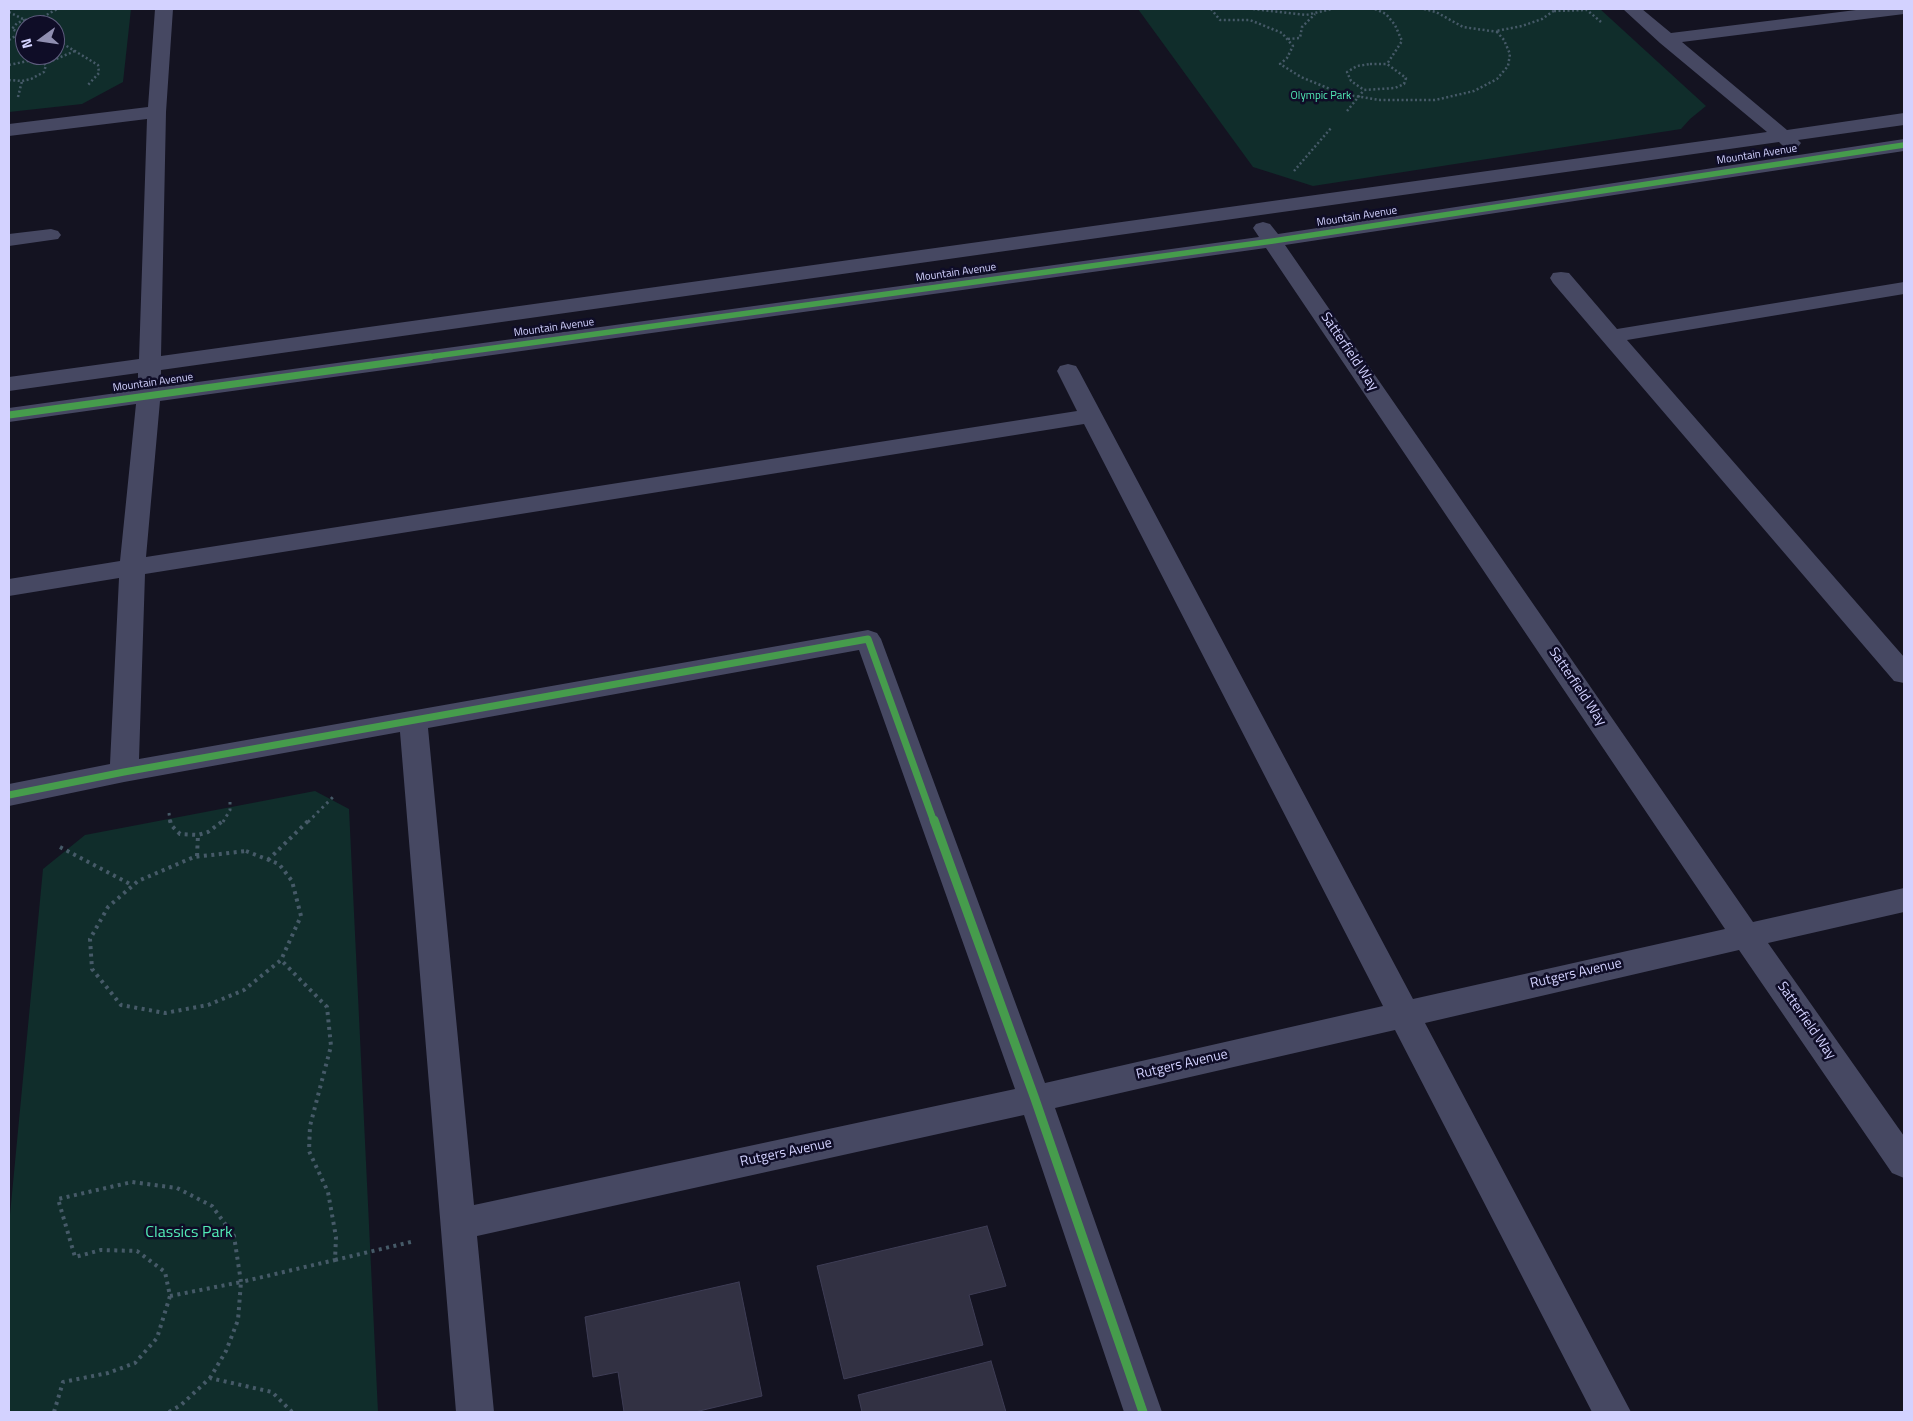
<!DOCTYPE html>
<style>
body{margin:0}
#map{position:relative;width:1913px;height:1421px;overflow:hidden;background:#141321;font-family:"Titillium Web",sans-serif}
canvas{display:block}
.frame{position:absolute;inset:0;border:10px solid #d3d2ff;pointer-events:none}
.north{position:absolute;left:15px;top:15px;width:50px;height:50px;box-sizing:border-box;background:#0f0d27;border:1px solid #5d5c7d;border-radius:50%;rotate:256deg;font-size:14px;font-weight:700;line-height:20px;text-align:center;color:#d3d2ff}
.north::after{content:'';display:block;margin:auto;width:18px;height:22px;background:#908fb1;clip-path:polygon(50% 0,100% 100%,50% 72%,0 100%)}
</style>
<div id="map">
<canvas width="1913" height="1421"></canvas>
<div class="frame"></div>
<div class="north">N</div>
</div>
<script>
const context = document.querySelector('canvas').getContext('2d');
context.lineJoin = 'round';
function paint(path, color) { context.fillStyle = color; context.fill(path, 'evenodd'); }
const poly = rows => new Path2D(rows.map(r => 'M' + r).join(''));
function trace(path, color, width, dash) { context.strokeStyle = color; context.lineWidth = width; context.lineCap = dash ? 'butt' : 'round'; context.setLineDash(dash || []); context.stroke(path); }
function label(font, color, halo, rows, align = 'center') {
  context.font = font + ' "Titillium Web",sans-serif'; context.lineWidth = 5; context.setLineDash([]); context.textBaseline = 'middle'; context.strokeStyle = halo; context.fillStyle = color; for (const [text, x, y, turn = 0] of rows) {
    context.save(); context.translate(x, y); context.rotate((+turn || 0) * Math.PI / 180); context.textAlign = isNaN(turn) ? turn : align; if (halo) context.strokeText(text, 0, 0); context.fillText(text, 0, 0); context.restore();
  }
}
const green = poly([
 [9,9,131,9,123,82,82,104,9,112],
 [25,25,55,25,55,55,25,55],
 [1138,9,1600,9,1706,106,1690,119,1681,129,1313,186,1253,167],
 [315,791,349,809,378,1412,9,1412,9,1225,43,869,85,835]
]);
const building = poly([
 [987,1226,1006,1286,969,1295,983,1345,844,1379,817,1266,987,1226],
 [739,1282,762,1396,695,1412,624,1412,618,1372,593,1377,585,1317,739,1282],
 [991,1361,1006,1412,862,1412,858,1395,991,1361]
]);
const pathFar2 = poly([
 [1211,9,1220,20,1250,20,1282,33,1293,46,1287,58,1280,64,1301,77,1342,94,1380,100,1435,100,1474,91,1497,79,1508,66,1510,54,1504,40,1496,31,1522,26,1542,19,1555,10],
 [1253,9,1306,15,1332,9],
 [1375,9,1386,14,1395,25,1402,41,1387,64],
 [1424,9,1436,12,1463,27,1498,32],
 [1554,11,1587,10,1601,22],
 [9,12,25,20,17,23,12,29,20,33],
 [25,20,41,18],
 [47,25,47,20,41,18,57,9],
 [55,39,98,65,99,73,87,86],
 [1288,39,1300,38,1302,27,1315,14],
 [9,40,20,33,25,33],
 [44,64,75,51],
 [1370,64,1387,64,1406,78,1404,84,1395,88,1364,90,1351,81,1347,72,1357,66,1370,64],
 [9,65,28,61,42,62,46,65,44,72,31,79,22,81,9,80],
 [18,97,22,81],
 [1347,111,1364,90],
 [1294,171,1331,128]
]);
const pathFar1 = poly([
 [169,813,170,822],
 [223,822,230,810,230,801],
 [308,822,334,796]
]);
const path = poly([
 [170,820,171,825,180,834,198,835,208,832,224,820],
 [60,847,132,885],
 [246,851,279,864,292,881,301,916,281,960,244,990,208,1005,165,1013,121,1005,92,969,90,939,108,907,138,881,194,857,246,851],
 [197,856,198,835],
 [268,860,309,820],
 [335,1260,415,1241],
 [170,1296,241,1282,238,1320,226,1351,210,1378],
 [54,1412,63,1382,108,1373,135,1363,157,1338,170,1296,165,1272,137,1251,101,1250,75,1257,58,1199,132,1182,177,1188,212,1206,234,1236,241,1282,335,1260,336,1237,328,1192,309,1151,310,1126,331,1046,327,1007,281,960],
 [169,1412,181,1405,210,1378,272,1392,292,1412]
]);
const minor = poly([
 [155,9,173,9,166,112,161,356,1767,132,1660,43,1623,9,1642,9,1671,33,1864,9,1904,9,1904,14,1682,42,1787,130,1904,113,1904,125,1798,140,1801,143,1798,147,1791,149,1784,147,1779,142,161,370,161,387,1259,237,1253,228,1256,224,1263,222,1270,224,1278,234,1904,139,1904,151,1285,245,1753,922,1904,888,1904,912,1768,943,1904,1136,1904,1178,1892,1173,1739,950,1425,1023,1631,1412,1592,1412,1395,1030,1055,1108,1162,1412,1124,1412,1024,1115,477,1236,494,1412,456,1412,400,732,124,782,9,806,9,784,110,764,119,578,9,596,9,579,120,561,136,404,9,422,9,408,138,390,138,373,9,391,9,377,139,359,147,119,9,136,9,124,148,107,155,9],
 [1266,248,1725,929,1413,999,1079,371,1076,366,1068,364,1060,366,1057,371,1077,411,146,557,160,401,1266,248],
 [1084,424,1383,1006,1045,1083,881,639,877,633,868,630,139,759,145,574,1084,424],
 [859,650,1015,1089,474,1205,428,728,859,650],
 [51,229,58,231,61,235,58,239,9,246,9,234,51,229],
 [1561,272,1569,273,1617,329,1904,282,1904,294,1627,340,1904,657,1904,683,1894,681,1553,283,1550,278,1553,273,1561,272]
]);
const cyclewayFar2 = poly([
 [421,358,1273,241,1904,145]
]);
const cyclewayFar1 = poly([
 [9,415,430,357],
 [9,795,124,772,868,639,934,822]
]);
const cycleway = poly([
 [934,820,1035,1099,1143,1412]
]);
const farParknames = [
 ["Olympic Park",1321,96]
];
const farStreetnames = [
 ["Mountain Avenue",1757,155,-9],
 ["Mountain Avenue",1357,217,-9],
 ["Mountain Avenue",956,273,-8],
 ["Mountain Avenue",554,328,-8],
 ["Mountain Avenue",153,383,-8]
];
const streetNames = [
 ["Satterfield Way",1349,352,56],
 ["Satterfield Way",1577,687,56],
 ["Rutgers Avenue",1576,974,-13],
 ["Satterfield Way",1806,1021,55],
 ["Rutgers Avenue",1182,1065,-13],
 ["Rutgers Avenue",786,1153,-12]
];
const nearParknames = [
 ["Classics Park",189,1233]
];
paint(green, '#102d2b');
paint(building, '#323143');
trace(building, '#3e3d55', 1);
trace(pathFar2, '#465a68', 2.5, [2, 2.5]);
trace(pathFar1, '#465a68', 3, [2.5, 4]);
trace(path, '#465a68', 4, [3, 4.5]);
paint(minor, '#464862');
trace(cyclewayFar2, '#469c4c', 5.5);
trace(cyclewayFar1, '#469c4c', 7);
trace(cycleway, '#469c4c', 9);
label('11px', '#52ebb6', '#0f0d27', farParknames);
label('11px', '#d3d2ff', '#0f0d27', farStreetnames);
label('14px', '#d3d2ff', '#0f0d27', streetNames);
label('16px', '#52ebb6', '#0f0d27', nearParknames);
</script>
